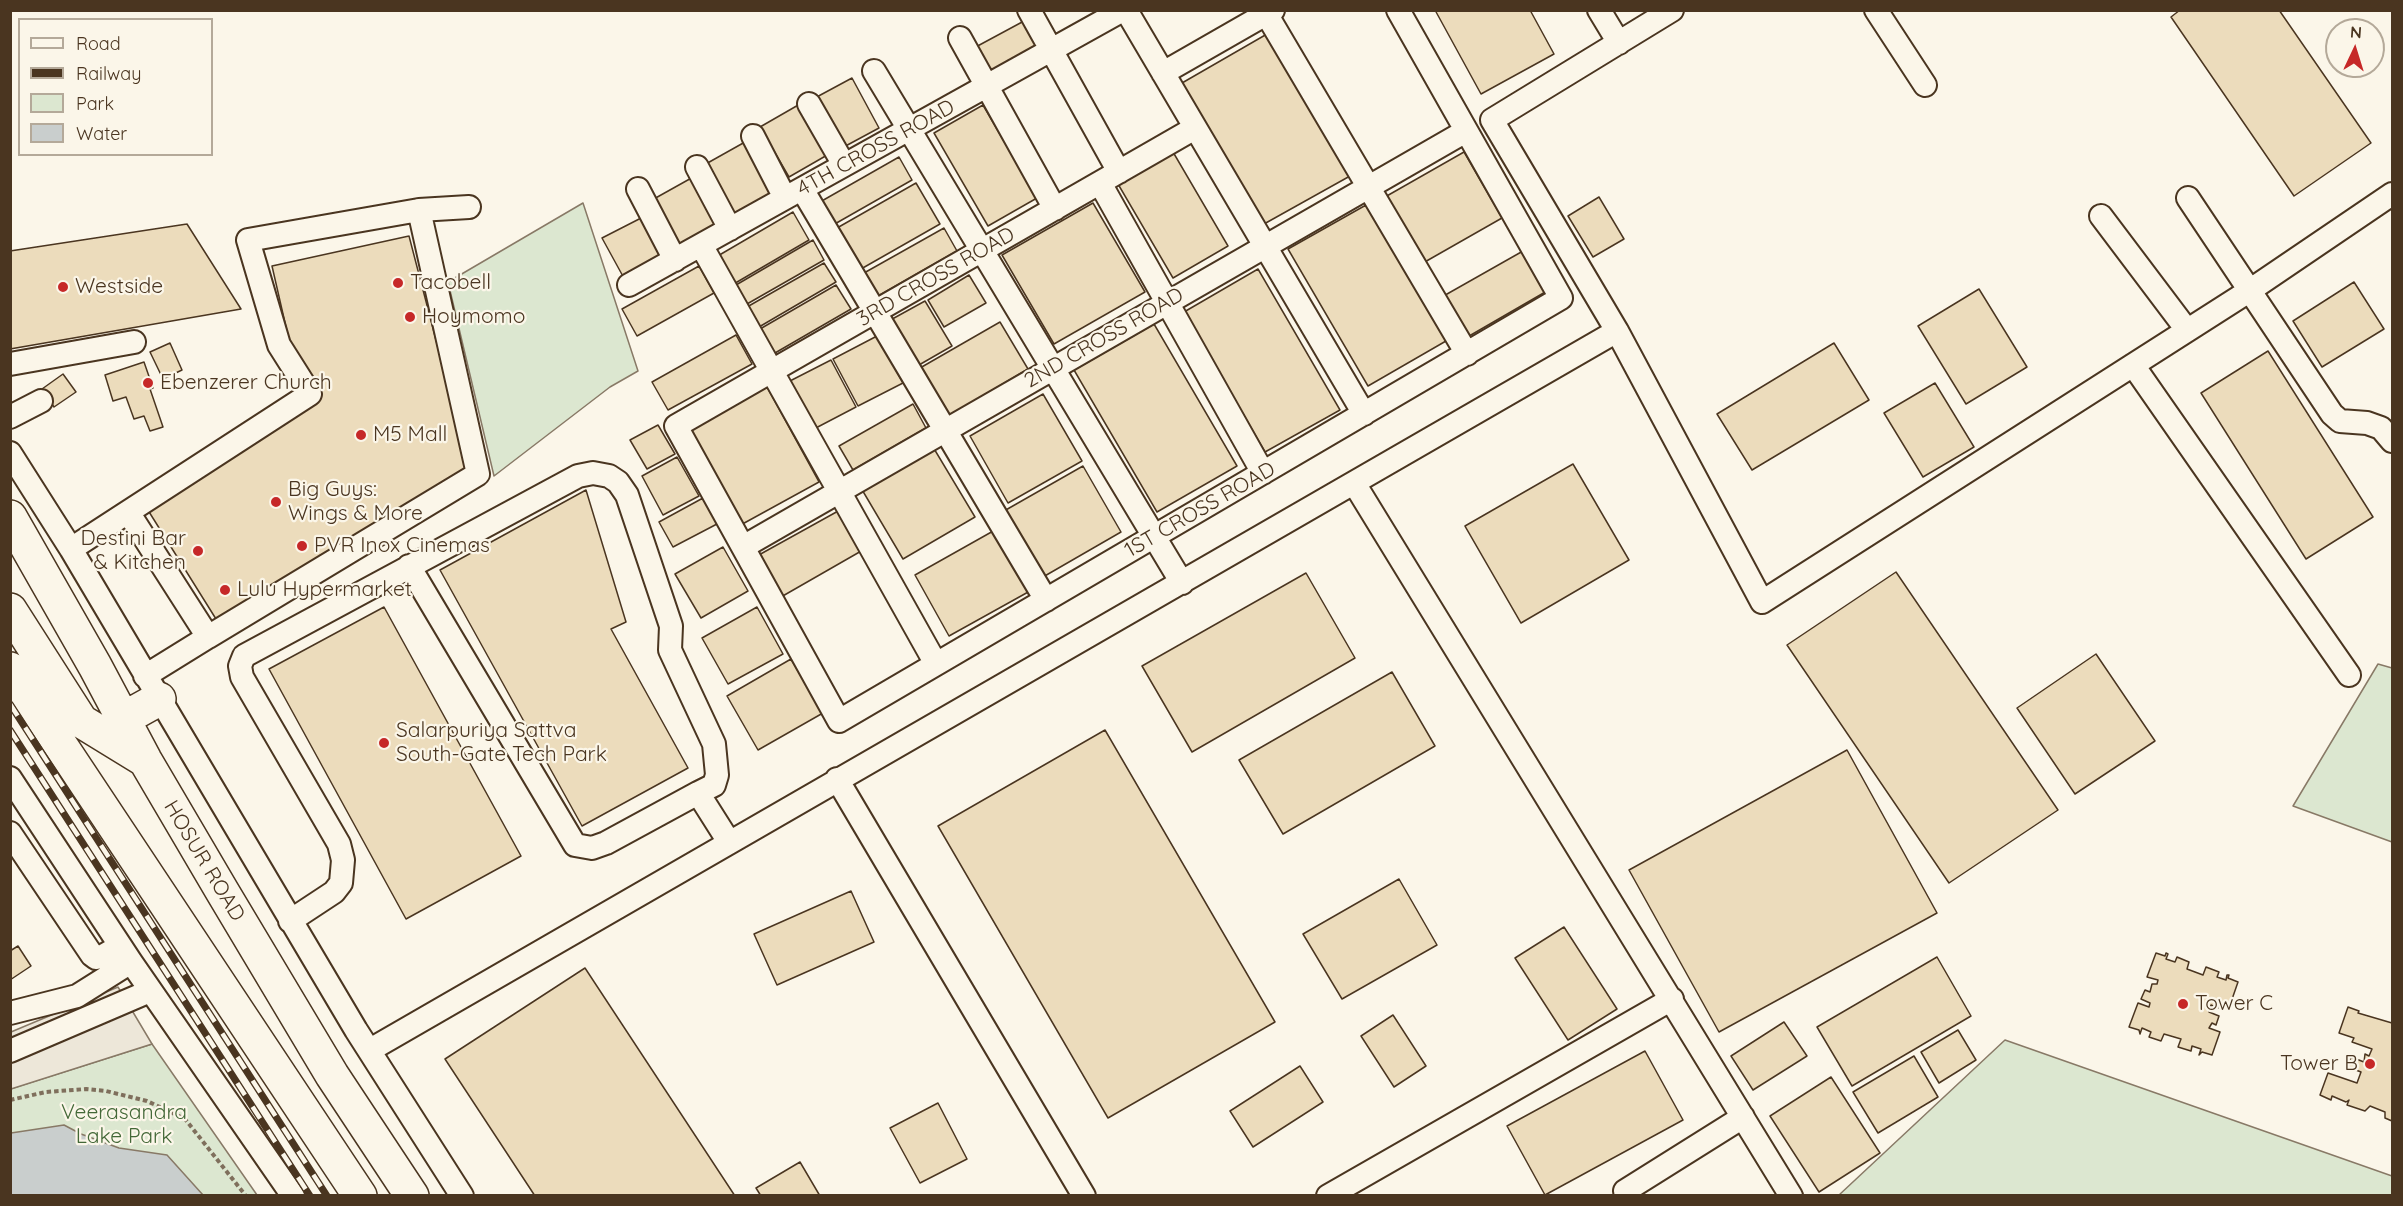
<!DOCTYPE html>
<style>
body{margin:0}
#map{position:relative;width:2403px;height:1206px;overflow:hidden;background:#fbf6e9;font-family:Quicksand,sans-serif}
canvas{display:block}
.frame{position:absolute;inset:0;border:12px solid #4a3520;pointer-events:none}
.legend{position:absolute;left:18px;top:18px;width:195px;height:138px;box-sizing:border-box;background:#fbf6e9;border:2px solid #b4a999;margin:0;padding:8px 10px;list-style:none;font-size:18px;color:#4a3520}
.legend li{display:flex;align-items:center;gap:12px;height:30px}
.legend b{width:30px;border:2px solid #b4a999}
.north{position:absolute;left:2325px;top:18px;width:60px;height:60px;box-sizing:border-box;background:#fbf6e9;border:2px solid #b4a999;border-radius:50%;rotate:4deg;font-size:16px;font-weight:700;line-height:24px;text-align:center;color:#4a3520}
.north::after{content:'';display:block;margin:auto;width:21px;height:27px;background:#c62828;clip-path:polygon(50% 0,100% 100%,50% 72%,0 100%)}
</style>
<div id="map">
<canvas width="2403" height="1206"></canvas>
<div class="frame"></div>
<ul class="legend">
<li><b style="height:8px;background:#fbf6e9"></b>Road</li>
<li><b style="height:8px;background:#4a3520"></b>Railway</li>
<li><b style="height:16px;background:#dce7d0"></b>Park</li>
<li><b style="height:16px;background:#c9cecd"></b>Water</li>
</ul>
<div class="north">N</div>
</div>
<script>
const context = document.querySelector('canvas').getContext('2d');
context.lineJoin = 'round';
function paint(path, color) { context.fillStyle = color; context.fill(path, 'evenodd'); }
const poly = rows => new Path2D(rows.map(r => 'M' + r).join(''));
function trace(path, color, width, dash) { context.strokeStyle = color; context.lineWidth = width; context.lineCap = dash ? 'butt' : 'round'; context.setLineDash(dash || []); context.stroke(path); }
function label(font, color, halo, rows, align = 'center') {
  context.font = font + ' Quicksand,sans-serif'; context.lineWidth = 4.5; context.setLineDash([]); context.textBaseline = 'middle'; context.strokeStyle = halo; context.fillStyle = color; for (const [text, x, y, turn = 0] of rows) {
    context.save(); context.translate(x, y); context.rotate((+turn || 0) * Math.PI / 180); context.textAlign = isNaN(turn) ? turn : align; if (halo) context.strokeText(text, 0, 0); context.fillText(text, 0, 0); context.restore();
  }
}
const green = poly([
 [583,203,638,371,610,387,494,476,448,282,583,203],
 [2378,664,2392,668,2392,842,2293,806,2378,664],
 [2005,1040,2392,1176,2392,1195,1839,1195,2005,1040],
 [152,1044,257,1195,11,1195,10,1089,152,1044]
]);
const parking = poly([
 [118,987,152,1044,11,1089,11,1032,118,987]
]);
const water = poly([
 [64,1125,81,1134,119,1148,167,1155,203,1195,11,1195,11,1133,64,1125]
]);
const building = poly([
 [1435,10,1530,10,1554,54,1481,94,1435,10],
 [2180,10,2279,10,2371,143,2294,196,2171,17,2180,10],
 [1024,21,1040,49,988,77,972,49,1024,21],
 [1267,34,1350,176,1264,224,1182,83,1267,34],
 [852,78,879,128,840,149,813,99,852,78],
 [800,104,829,154,789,177,760,127,800,104],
 [983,105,1037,198,988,226,934,133,983,105],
 [745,142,774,193,732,216,704,165,745,142],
 [1173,152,1228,246,1173,278,1118,184,1173,152],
 [1464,152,1502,218,1423,263,1385,197,1464,152],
 [899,157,912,180,833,225,820,202,899,157],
 [695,176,722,224,678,248,652,200,695,176],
 [916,183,940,224,861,269,837,228,916,183],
 [1599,197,1624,239,1593,257,1568,216,1599,197],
 [1093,203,1145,292,1054,344,1002,255,1093,203],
 [1366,205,1446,341,1368,386,1288,249,1366,205],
 [793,212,809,240,732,285,716,257,793,212],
 [645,216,668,258,625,280,602,238,645,216],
 [187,224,241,309,10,349,10,251,187,224],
 [944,228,957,251,878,296,864,273,944,228],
 [409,236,470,471,221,627,146,507,320,399,291,349,272,266,409,236],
 [813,240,824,260,747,304,736,285,813,240],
 [1523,251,1547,291,1464,339,1440,298,1523,251],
 [824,263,836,282,759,327,747,307,824,263],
 [699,266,714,293,637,336,622,309,699,266],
 [1258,269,1340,410,1265,452,1184,312,1258,269],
 [969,275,986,303,944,327,928,300,969,275],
 [2354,282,2384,329,2322,367,2293,321,2354,282],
 [836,285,851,309,775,353,760,329,836,285],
 [1979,289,2027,367,1966,404,1918,326,1979,289],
 [925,301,952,346,912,369,885,323,925,301],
 [1000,322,1028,369,949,416,920,368,1000,322],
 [1154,324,1237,466,1157,512,1074,370,1154,324],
 [736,335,752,364,668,410,652,382,736,335],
 [877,336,903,383,858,406,833,359,877,336],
 [170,343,182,370,163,379,150,352,170,343],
 [1834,343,1869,400,1752,470,1717,414,1834,343],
 [2268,351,2373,517,2306,559,2201,393,2268,351],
 [831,360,856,407,812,430,786,383,831,360],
 [144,362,153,388,150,389,163,427,150,431,144,416,134,419,126,397,113,401,105,375,144,362],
 [63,374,76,392,54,407,42,389,63,374],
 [1935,383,1974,447,1923,477,1884,413,1935,383],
 [767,387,819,482,737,527,684,432,767,387],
 [1043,394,1082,461,1008,503,970,436,1043,394],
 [913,404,926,428,853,470,839,446,913,404],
 [658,425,675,454,647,469,630,440,658,425],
 [933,447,975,517,903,559,861,488,933,447],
 [677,457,699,496,663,515,642,476,677,457],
 [1573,464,1629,560,1521,623,1465,526,1573,464],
 [1083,466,1121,532,1043,577,1004,511,1083,466],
 [586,490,626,622,611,629,688,768,582,826,440,570,586,490],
 [703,498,717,524,673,547,659,522,703,498],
 [840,510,863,550,781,597,757,556,840,510],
 [995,530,1030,591,949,636,915,575,995,530],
 [723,547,748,591,701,618,675,574,723,547],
 [1896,572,2058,810,1949,883,1787,645,1896,572],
 [1306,573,1355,658,1192,752,1142,666,1306,573],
 [384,607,521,856,406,919,269,669,384,607],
 [757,607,783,654,728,684,702,638,757,607],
 [2096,654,2155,741,2075,794,2017,708,2096,654],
 [791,659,823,713,758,750,727,696,791,659],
 [1392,672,1435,746,1283,834,1239,760,1392,672],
 [1105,730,1275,1022,1108,1118,938,826,1105,730],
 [1847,750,1937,913,1719,1032,1629,870,1847,750],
 [1399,879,1437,945,1342,999,1303,934,1399,879],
 [851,891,874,942,777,985,754,934,851,891],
 [1564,927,1617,1009,1568,1040,1515,958,1564,927],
 [18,946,31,966,10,980,10,951,18,946],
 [2156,953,2165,956,2166,953,2168,954,2166,959,2175,962,2177,957,2189,962,2187,969,2203,975,2206,967,2219,972,2217,977,2226,980,2227,975,2229,975,2228,978,2238,982,2230,1005,2218,1001,2218,1008,2211,1005,2209,1012,2219,1016,2216,1025,2212,1023,2209,1028,2220,1032,2212,1055,2202,1052,2199,1055,2201,1049,2192,1046,2191,1051,2178,1047,2181,1039,2164,1034,2161,1041,2149,1037,2151,1032,2142,1028,2140,1034,2139,1030,2129,1027,2138,1003,2149,1007,2150,1003,2141,999,2145,990,2150,992,2152,984,2157,984,2158,980,2147,977,2156,953],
 [1937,957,1971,1016,1852,1086,1817,1027,1937,957],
 [585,968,735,1196,535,1196,445,1059,585,968],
 [2348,1007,2359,1011,2358,1013,2392,1023,2392,1121,2385,1118,2385,1112,2370,1106,2365,1111,2347,1105,2349,1100,2346,1102,2332,1096,2331,1100,2320,1095,2328,1073,2357,1083,2361,1072,2348,1067,2351,1057,2364,1062,2365,1054,2369,1056,2372,1049,2352,1042,2354,1038,2339,1033,2348,1007],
 [1393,1015,1426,1066,1394,1087,1361,1036,1393,1015],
 [1784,1022,1807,1056,1753,1090,1731,1056,1784,1022],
 [1958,1030,1976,1060,1939,1083,1921,1052,1958,1030],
 [1645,1051,1683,1120,1545,1195,1507,1126,1645,1051],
 [1914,1056,1938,1097,1878,1133,1853,1092,1914,1056],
 [1300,1066,1323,1102,1253,1147,1230,1111,1300,1066],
 [1831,1077,1880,1153,1819,1192,1770,1116,1831,1077],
 [938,1103,967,1159,920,1183,890,1128,938,1103],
 [800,1162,820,1196,761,1196,756,1188,800,1162]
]);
const path = poly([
 [10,1100,46,1092,86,1089,106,1091,147,1101,185,1119,246,1196]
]);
const minor = poly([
 [1029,10,1119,172],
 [1126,10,1364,414],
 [1264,10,1467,354],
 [1599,10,1619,43],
 [1876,10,1925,85],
 [960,38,1055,209],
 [874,71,1182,583],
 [1163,73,1273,10],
 [809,104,844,165],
 [1195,128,676,426,839,721,1561,298,1398,10],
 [753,136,785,198],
 [697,167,730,229],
 [1100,183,1263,473],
 [638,189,675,260],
 [802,189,1046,600],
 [2188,198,2332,414,2340,421,2367,423,2381,428,2392,441],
 [419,210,469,207],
 [2101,216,2187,330],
 [701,245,936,664],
 [629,285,1123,10],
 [1617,331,1492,120,1672,10],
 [10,364,134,342],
 [2133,365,2349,675],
 [10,417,41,401],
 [10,453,71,549,356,1030,462,1196],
 [1354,483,1791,1196],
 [128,512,310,394,279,345,248,240,419,210,478,474,208,637],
 [743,547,1466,131],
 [71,549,128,512,208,637,145,676],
 [409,566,575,845,592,848,606,843,698,793],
 [10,778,131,962,293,1196],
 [837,779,1084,1196],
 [10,833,92,955,96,958,101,957,120,946],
 [290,921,334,892,341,883,343,860,339,844,242,677,240,666,244,656,578,476,593,473,609,476,618,482,627,495,671,626,670,650,714,744,717,775,714,785,698,793,729,842],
 [10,1013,77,996,131,962],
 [370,1050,1617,331,1762,602,2249,291,2392,194],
 [10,1051,150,991],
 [1625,1191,1743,1117],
 [1328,1196,1672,999]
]);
const highway = poly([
 [10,517,95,666,145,760,222,891,332,1075,412,1196],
 [10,610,81,721,143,759],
 [10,669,360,1196],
 [123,719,159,699]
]);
const rail = poly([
 [10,704,327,1196],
 [10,730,310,1196]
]);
const markers = [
 [398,283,6,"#c62828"],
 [63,287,6,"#c62828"],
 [410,317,6,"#c62828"],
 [148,383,6,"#c62828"],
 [361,435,6,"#c62828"],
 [276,502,6,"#c62828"],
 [302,546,6,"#c62828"],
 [198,551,6,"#c62828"],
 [225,590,6,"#c62828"],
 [384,743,6,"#c62828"],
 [2183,1004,6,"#c62828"],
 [2370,1064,6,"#c62828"]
];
const streetNames = [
 ["4TH CROSS ROAD",876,148,-29],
 ["3RD CROSS ROAD",936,277,-30],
 ["2ND CROSS ROAD",1104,338,-30],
 ["1ST CROSS ROAD",1200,510,-30],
 ["HOSUR ROAD",204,861,59]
];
const poiNames = [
 ["Tacobell",410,283],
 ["Westside",75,287],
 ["Hoymomo",422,317],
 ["Ebenzerer Church",160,383],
 ["M5 Mall",373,435],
 ["Big Guys:",288,490],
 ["Wings & More",288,514],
 ["Destini Bar",186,539,"right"],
 ["& Kitchen",186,563,"right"],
 ["PVR Inox Cinemas",314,546],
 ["Lulu Hypermarket",237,590],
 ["Salarpuriya Sattva",396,731],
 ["South-Gate Tech Park",396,755],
 ["Tower C",2195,1004],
 ["Tower B",2358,1064,"right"]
];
const parkNames = [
 ["Veerasandra",124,1113],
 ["Lake Park",124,1137]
];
paint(green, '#dce7d0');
trace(green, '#887966', 1.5);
paint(parking, '#ede7d9');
trace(parking, '#887966', 1.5);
paint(water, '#c9cecd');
trace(water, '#887966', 1.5);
paint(building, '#ecdcbc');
trace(building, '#4a3520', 1.5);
trace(minor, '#4a3520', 26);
trace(highway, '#4a3520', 36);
trace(path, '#7f6f5c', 4, [4.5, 3]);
trace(minor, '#fbf6e9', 22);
trace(highway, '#fbf6e9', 33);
trace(rail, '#4a3520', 7);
trace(rail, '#fbf6e9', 4.5, [14]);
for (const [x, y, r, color] of markers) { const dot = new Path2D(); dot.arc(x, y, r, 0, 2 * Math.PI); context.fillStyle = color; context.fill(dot); trace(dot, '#fbf6e9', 2); }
label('21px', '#4a3520', '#fbf6e9', streetNames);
label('21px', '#4a3520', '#fbf6e9', poiNames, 'left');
label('21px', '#436837', '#fbf6e9', parkNames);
</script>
